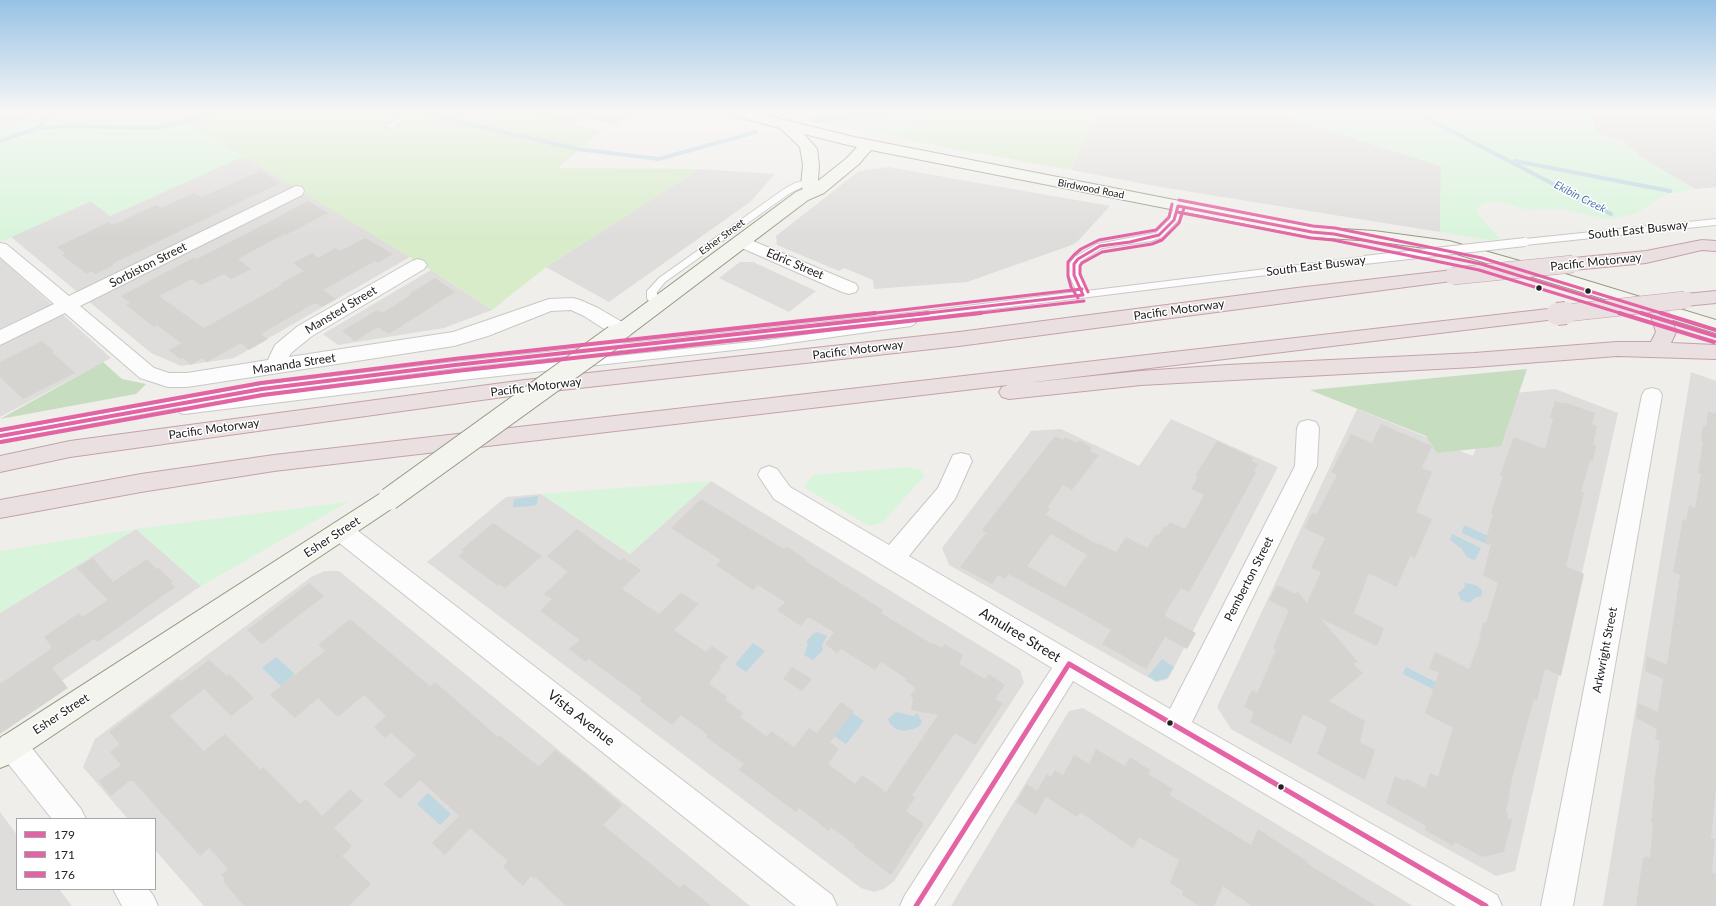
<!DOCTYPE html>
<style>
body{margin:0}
#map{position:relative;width:1716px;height:906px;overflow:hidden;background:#efeeea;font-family:Lato,sans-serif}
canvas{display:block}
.legend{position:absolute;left:16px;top:818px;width:140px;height:72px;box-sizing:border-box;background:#fff;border:1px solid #a6a6a6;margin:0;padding:5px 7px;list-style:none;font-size:12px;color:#212121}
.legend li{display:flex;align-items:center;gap:8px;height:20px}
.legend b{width:20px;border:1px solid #a6a6a6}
</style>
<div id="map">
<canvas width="1716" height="906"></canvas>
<ul class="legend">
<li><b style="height:5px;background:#e463a4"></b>179</li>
<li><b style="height:5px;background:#e463a4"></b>171</li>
<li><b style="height:5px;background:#e463a4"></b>176</li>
</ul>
</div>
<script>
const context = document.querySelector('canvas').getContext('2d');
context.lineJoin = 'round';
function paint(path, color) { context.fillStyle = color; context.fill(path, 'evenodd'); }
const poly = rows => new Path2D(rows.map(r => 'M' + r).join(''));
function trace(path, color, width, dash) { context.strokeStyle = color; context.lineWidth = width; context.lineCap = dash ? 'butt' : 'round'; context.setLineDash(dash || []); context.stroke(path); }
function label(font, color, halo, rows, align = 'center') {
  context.font = font + ' Lato,sans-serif'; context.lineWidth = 3; context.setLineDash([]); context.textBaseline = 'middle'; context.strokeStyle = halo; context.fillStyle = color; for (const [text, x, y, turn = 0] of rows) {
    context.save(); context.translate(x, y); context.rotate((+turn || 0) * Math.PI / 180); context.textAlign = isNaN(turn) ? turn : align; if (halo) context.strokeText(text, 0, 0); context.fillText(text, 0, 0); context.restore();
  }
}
const residential = poly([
 [0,111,39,111,0,130],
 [522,111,637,111,615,126,584,117,572,125],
 [1097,111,1266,111,1441,166,1440,232,1160,187,1071,170],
 [1587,111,1716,111,1716,187,1695,189,1642,158,1622,140,1603,136,1595,130,1591,116],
 [244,156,410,257,234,358,181,366,151,353,11,237,91,201,110,216],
 [888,167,1110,206,1077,242,1072,245,967,282,874,289,873,280,844,268,839,271,777,245,776,236,859,171],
 [699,169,775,174,750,202,609,302,546,267],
 [0,258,111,358,0,417],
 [740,262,753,262,816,291,789,312,719,278],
 [431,270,492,310,444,328,338,345,323,334],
 [1691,372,1716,381,1716,906,1603,906],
 [1555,389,1618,413,1515,871,1496,876,1231,729,1217,707,1357,409,1473,456,1495,395],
 [1171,419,1278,467,1168,679,1156,682,949,565,942,548,1031,431,1061,429,1139,466],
 [711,481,1020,670,1024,683,894,881,884,889,874,892,861,888,427,562,506,497,541,494,630,554],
 [136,529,201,586,0,723,0,613],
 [325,571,339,571,750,906,204,906,155,850,155,819,128,819,83,767,95,739,311,577],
 [1083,708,1413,906,951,906,1069,711],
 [0,812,17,835,17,889,59,889,72,906,0,906]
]);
const grass = poly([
 [166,111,522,111,572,125,602,130,558,168,699,169,546,267,492,310,431,270,244,157,110,216,91,201,11,237,0,182,204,133],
 [933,111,1099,111,1071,170,899,139]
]);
const forest = poly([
 [103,362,122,379,146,384,136,394,0,419],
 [1527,369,1501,446,1437,453,1426,436,1310,390]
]);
const park = poly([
 [39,111,166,111,244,156,110,216,91,201,0,242,0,130],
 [793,111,933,111,899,139,837,126,783,112],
 [1266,111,1587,111,1591,116,1593,127,1598,133,1608,138,1622,140,1642,158,1694,189,1665,195,1635,214,1608,219,1561,209,1527,210,1496,201,1482,204,1477,209,1478,214,1500,239,1489,240,1440,232,1441,166],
 [907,467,921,470,924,476,882,523,869,526,804,487,813,475],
 [711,481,630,554,541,494],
 [348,502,201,586,136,529,0,613,0,551,136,529]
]);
const water = poly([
 [538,496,537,504,532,506,513,507,514,499],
 [1464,525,1492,538,1489,545,1462,533],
 [1452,534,1481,548,1475,560,1467,557,1461,548,1450,540],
 [1465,583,1476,585,1482,590,1482,596,1475,598,1469,603,1461,600,1458,593,1464,588],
 [817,632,827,636,822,645,823,650,813,660,804,655,808,644,806,642,813,634],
 [753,643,765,651,746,672,735,664],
 [276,657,295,674,281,686,262,668],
 [1162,659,1174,667,1167,678,1156,681,1148,676],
 [1406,667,1447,688,1445,695,1403,674],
 [896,712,914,716,917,713,922,722,920,726,913,729,904,731,896,729,890,724,888,719],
 [852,713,864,721,846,744,831,734],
 [428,793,451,814,440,825,417,804]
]);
const stream = poly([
 [422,111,463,123,577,149,659,159,756,132],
 [1433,111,1428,116,1434,122,1611,214],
 [813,121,860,114,901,111],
 [38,128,55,111],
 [0,141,38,128,69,126,154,128,183,122,214,111],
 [1515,161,1670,191]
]);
const building = poly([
 [261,171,280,183,112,264,114,265,96,274,91,271,87,274,62,255,65,253,57,247,109,222,113,225,156,205,161,208,194,193,201,197],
 [308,201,328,213,286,235,284,234,238,259,251,269,231,279,224,274,201,285,192,279,159,296,204,328,283,284,281,283,304,271,293,263,312,253,318,258,335,248,340,251,365,238,393,254,378,263,375,261,323,290,336,299,322,307,315,303,261,334,268,339,249,350,241,343,207,362,202,358,191,365,183,358,180,359,169,350,181,343,157,325,154,327,126,305,130,303,121,296,193,258,196,259,205,255,238,238],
 [435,278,455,292,389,334,378,327,355,341,342,331,377,310,382,313,411,295,409,294],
 [42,341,54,351,52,352,75,373,23,399,0,377,0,362],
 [1555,401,1564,404,1564,402,1595,413,1592,424,1597,426,1593,445,1596,446,1593,461,1590,460,1581,492,1584,493,1566,566,1584,574,1561,676,1545,669,1537,701,1534,699,1512,779,1506,812,1508,814,1507,818,1512,820,1504,852,1482,857,1455,842,1453,846,1425,830,1426,826,1386,803,1395,776,1405,781,1406,778,1425,788,1430,773,1438,777,1453,728,1425,713,1439,673,1429,669,1435,652,1469,669,1481,637,1479,636,1484,622,1486,623,1498,583,1483,575,1491,544,1485,542,1493,514,1491,513,1503,476,1500,475,1514,437,1545,449,1553,419,1550,417],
 [1708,412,1716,413,1716,788,1711,838,1715,839,1712,872,1716,874,1716,906,1636,906,1643,857,1645,858,1646,856,1650,858,1653,823,1651,822,1655,784,1654,784,1660,741,1655,739,1657,729,1636,718,1638,703,1658,712,1663,679,1645,671,1647,656,1667,665,1680,575,1673,572,1683,519,1686,521,1689,505,1695,508,1701,474,1698,473,1703,442,1701,441,1703,425,1706,426],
 [1381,424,1432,446,1422,468,1432,472,1416,512,1432,519,1415,558,1410,556,1397,587,1369,573,1354,613,1384,628,1377,646,1321,619,1358,662,1353,664,1363,673,1329,701,1365,721,1360,742,1375,750,1365,780,1317,754,1327,727,1303,714,1291,744,1250,722,1254,712,1244,707,1252,690,1257,693,1276,650,1273,648,1289,610,1269,600,1277,585,1296,594,1297,591,1307,603,1321,572,1311,568,1325,538,1304,528,1312,513,1316,515,1337,475,1331,472,1351,434,1372,443],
 [1055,436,1063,440,1065,437,1077,443,1078,440,1092,447,1090,451,1099,455,1072,490,1063,485,1047,508,1050,509,1046,515,1097,544,1098,543,1116,552,1126,537,1147,548,1156,534,1158,536,1165,526,1167,527,1170,522,1185,529,1204,495,1191,489,1198,477,1195,476,1217,441,1253,458,1251,461,1258,464,1254,471,1256,472,1231,518,1189,592,1181,588,1166,612,1165,616,1196,633,1187,649,1165,637,1146,669,1102,644,1111,630,1076,610,1008,574,1005,579,998,575,992,584,960,567,986,533,982,530],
 [1051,534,1087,555,1065,587,1027,566],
 [701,499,784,549,787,547,806,559,804,560,883,610,881,613,932,644,933,643,942,648,944,644,963,655,959,664,985,679,989,674,1005,685,995,699,1003,703,975,745,955,733,912,795,915,798,906,811,924,824,891,875,854,847,855,845,831,827,829,831,799,808,796,812,739,770,744,764,706,737,708,735,681,715,672,725,640,701,642,698,589,659,586,662,569,649,580,640,540,611,552,599,544,594,568,572,547,556,577,529,620,561,623,558,641,570,622,589,659,614,681,593,699,604,674,630,706,652,712,646,728,657,719,666,721,668,710,681,711,682,709,684,727,697,725,700,743,713,740,717,767,737,771,731,794,747,809,728,817,733,841,702,854,711,830,742,839,749,828,764,855,784,862,775,886,792,938,715,911,710,913,698,910,696,916,688,905,681,907,679,881,662,875,670,841,649,837,653,825,644,834,632,808,617,801,626,777,610,785,602,758,585,753,590,716,565,721,560,671,528],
 [493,523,542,556,505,588,500,584,498,586,458,556,464,552,461,550],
 [93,558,113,582,147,559,156,569,159,568,173,582,171,583,175,587,98,642,94,639,52,668,68,688,0,734,0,684,51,649,50,648,52,647,44,637,79,613,82,617,108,600,77,568],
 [309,583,324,596,262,644,247,630],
 [350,619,430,686,435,682,498,737,499,735,533,762,539,766,555,750,580,769,622,805,603,825,680,888,684,884,711,906,566,906,535,877,534,879,531,876,523,886,503,867,508,861,470,828,445,855,432,843,459,816,420,780,400,799,384,784,416,755,391,733,385,738,374,727,386,716,364,695,338,717,318,698,295,718,270,695,325,651,318,645],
 [209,660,227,676,229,674,254,698,231,716,204,689,170,716,204,751,225,734,261,770,263,767,300,804,306,799,322,816,350,789,363,801,334,828,352,846,342,856,371,884,349,906,244,906,223,881,225,879,221,875,228,869,209,848,200,856,133,781,129,781,111,796,99,781,121,765,110,752,120,744,109,732,179,679,181,681],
 [792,667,812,679,802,691,783,679],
 [1096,749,1125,766,1130,757,1150,770,1148,774,1173,789,1170,795,1251,845,1258,829,1308,862,1308,864,1376,906,1252,906,1223,886,1214,906,1199,906,1182,895,1183,891,1170,883,1179,860,1139,837,1133,848,1080,812,1077,817,1037,791,1047,774,1051,777,1055,770,1063,775,1074,755,1089,764],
 [1027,784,1046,797,1036,815,1016,802]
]);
const lane = poly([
 [409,111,418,111,392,128,385,126,409,111],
 [806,180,812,180,813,182,790,193,665,282,657,292,657,298,661,306,656,309,653,308,647,298,647,291,659,278,784,189,795,183,806,180],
 [1178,203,1182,206,1178,220,1162,237,1151,241,1102,248,1081,261,1079,264,1079,275,1086,291,1364,257,1369,260,1364,263,927,317,455,368,262,393,194,405,453,373,761,341,911,320,916,323,911,326,761,347,453,381,184,414,180,413,179,410,180,407,0,440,0,432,262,385,455,362,927,311,1077,292,1069,275,1069,264,1075,257,1097,244,1156,233,1170,219,1174,206,1178,203],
 [1716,219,1716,225,1525,245,1521,242,1525,239,1716,219]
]);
const street = poly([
 [296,186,302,187,304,191,302,195,80,306,154,368,169,373,187,373,268,360,275,345,298,326,412,261,418,259,424,261,427,265,424,269,312,336,291,353,289,357,453,332,549,299,573,298,580,300,598,308,629,326,632,331,629,336,622,338,615,336,584,316,571,310,551,311,488,336,454,346,187,387,168,387,140,378,65,313,0,345,0,330,54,304,0,257,0,243,6,244,69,296,296,186],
 [741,236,856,284,858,288,856,292,849,294,842,292,735,245,732,241,735,237,741,236],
 [1652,388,1659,390,1662,395,1573,906,1541,906,1642,395,1645,390,1652,388],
 [1308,420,1316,422,1319,428,1317,466,1192,722,1497,895,1502,906,1456,906,1073,681,934,906,900,906,905,895,1052,668,774,499,758,475,761,469,769,466,777,469,790,487,889,545,938,488,953,455,961,453,969,455,972,461,955,499,909,556,1170,709,1295,466,1297,428,1300,422,1308,420],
 [341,521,349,524,832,895,837,906,796,906,333,538,329,531,333,524,341,521],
 [12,733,22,736,81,809,86,819,52,819,2,756,0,741,2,736,12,733],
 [113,889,148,889,153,895,158,906,122,906,113,889]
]);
const secondary = poly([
 [725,111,748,111,854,137,1312,227,1374,231,1449,241,1552,270,1716,320,1716,333,1447,251,1374,241,1312,237,871,150,859,164,824,193,808,200,622,341,615,343,608,341,605,336,608,331,796,192,803,189,801,186,803,165,800,147,780,128,727,114,725,111],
 [804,134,848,145,857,147,847,158,818,181,819,165,817,149,804,134],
 [389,490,397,493,400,499,397,505,10,764,0,768,0,738,381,493,389,490]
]);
const highway = poly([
 [1702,240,1716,241,1716,251,1702,250,1646,263,1573,270,1567,268,1564,264,1567,260,1573,258,1646,251,1702,240],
 [1453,270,1459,272,1462,276,1459,280,959,346,525,394,70,457,0,472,0,456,70,441,525,380,959,332,1297,288,1453,270],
 [1716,291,1716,303,1685,306,1678,304,1676,300,1678,296,1685,294,1716,291],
 [1659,304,1666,306,1669,310,1676,332,1671,343,1716,345,1716,359,1617,356,1474,367,1141,385,1009,399,1002,397,999,392,1002,387,1008,385,274,471,141,492,0,518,0,500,141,474,274,455,1557,308,1564,310,1567,314,1564,318,1026,383,1141,371,1227,365,1474,353,1617,342,1651,342,1656,332,1649,310,1652,306,1659,304]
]);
const laneBridge = poly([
 [1364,260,1525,242]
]);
const secondaryBridge = poly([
 [389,499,615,336]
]);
const highwayBridgeFar1 = poly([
 [1453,276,1573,264],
 [1557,314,1685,300]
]);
const highwayBridge = poly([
 [1557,314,1566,313]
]);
const bus1Far1 = poly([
 [1178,206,1312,232,1334,234,1481,264,1644,314],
 [1083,295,1074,275,1074,264,1078,259,1100,246,1130,242,1159,235,1174,220,1178,206],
 [919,314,1083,295]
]);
const bus1 = poly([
 [1641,313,1716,336],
 [0,436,262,389,455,365,928,313]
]);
const bus2Far1 = poly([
 [1177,212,1311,238,1333,240,1479,270,1623,314],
 [1088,292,1080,274,1080,266,1082,263,1102,252,1152,244,1162,240,1179,223,1184,208],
 [972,314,1084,301]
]);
const bus2 = poly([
 [1619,313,1714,342],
 [1,442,263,395,456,371,981,313]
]);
const bus3Far1 = poly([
 [1179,200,1313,226,1335,228,1482,258,1664,314],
 [1078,298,1071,287,1068,276,1068,262,1074,255,1081,249,1099,240,1156,230,1169,217,1172,204],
 [867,314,1082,289]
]);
const bus3 = poly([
 [1661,313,1716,330],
 [0,430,261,383,454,359,875,313]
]);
const bus4 = poly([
 [1069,664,1486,906],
 [916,906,1069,664]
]);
const markers = [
 [1539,288,3.5,"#212121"],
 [1588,291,3.5,"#212121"],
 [1170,723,3.5,"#212121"],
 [1281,787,3.5,"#212121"]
];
const farStreetnames = [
 ["Birdwood Road",1091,189,11],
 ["Esher Street",722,237,-36]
];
const farWaternames = [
 ["Ekibin Creek",1580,197,27]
];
const streetNames = [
 ["South East Busway",1638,230,-6],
 ["Pacific Motorway",1596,262,-6],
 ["Edric Street",795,264,23],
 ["Sorbiston Street",148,265,-27],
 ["South East Busway",1316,266,-7],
 ["Mansted Street",341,310,-31],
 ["Pacific Motorway",1179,310,-8],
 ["Pacific Motorway",858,350,-7],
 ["Mananda Street",294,364,-9],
 ["Pacific Motorway",536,387,-7],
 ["Pacific Motorway",214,429,-8],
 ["Esher Street",332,537,-33],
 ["Pemberton Street",1249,579,-63],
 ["Arkwright Street",1605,650,-79],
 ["Esher Street",61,714,-33]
];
const nearStreetnames = [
 ["Amulree Street",1020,635,31],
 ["Vista Avenue",581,718,38]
];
paint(residential, '#dedddb');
paint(grass, '#d8ecca');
paint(forest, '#c7ddc0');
paint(park, '#d8f4db');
paint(water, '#bed7e1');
trace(stream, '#bed7e1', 4);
paint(building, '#d6d4d1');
trace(lane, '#c8c8c6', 2);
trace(street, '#c8c8c6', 2);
trace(secondary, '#959982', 2);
trace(highway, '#c4a2a9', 2);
paint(lane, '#fdfcfc');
paint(street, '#fdfcfc');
paint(secondary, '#f3f4ed');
paint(highway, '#ebe0e1');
trace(laneBridge, '#c8c8c6', 10, []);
trace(secondaryBridge, '#959982', 24, []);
trace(highwayBridgeFar1, '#c4a2a9', 18, []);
trace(highwayBridge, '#c4a2a9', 24, []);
trace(laneBridge, '#fdfcfc', 8);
trace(secondaryBridge, '#f3f4ed', 22);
trace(highwayBridgeFar1, '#ebe0e1', 17);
trace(highwayBridge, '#ebe0e1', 22);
trace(bus1Far1, '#e463a4', 3);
trace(bus1, '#e463a4', 4);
trace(bus2Far1, '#e463a4', 3);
trace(bus2, '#e463a4', 4);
trace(bus3Far1, '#e463a4', 3);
trace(bus3, '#e463a4', 4);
trace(bus4, '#e463a4', 5);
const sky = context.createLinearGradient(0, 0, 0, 237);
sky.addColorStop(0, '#97c2e5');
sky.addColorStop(0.47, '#f8f7f6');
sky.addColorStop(1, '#f8f7f600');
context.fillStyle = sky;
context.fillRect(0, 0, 1716, 237);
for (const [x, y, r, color] of markers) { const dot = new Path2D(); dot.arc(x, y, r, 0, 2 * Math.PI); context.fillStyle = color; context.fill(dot); trace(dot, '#fff', 1.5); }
label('10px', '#212121', '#fff', farStreetnames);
label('italic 11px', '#4d76b0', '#fff', farWaternames);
label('12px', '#212121', '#fff', streetNames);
label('14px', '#212121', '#fff', nearStreetnames);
</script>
